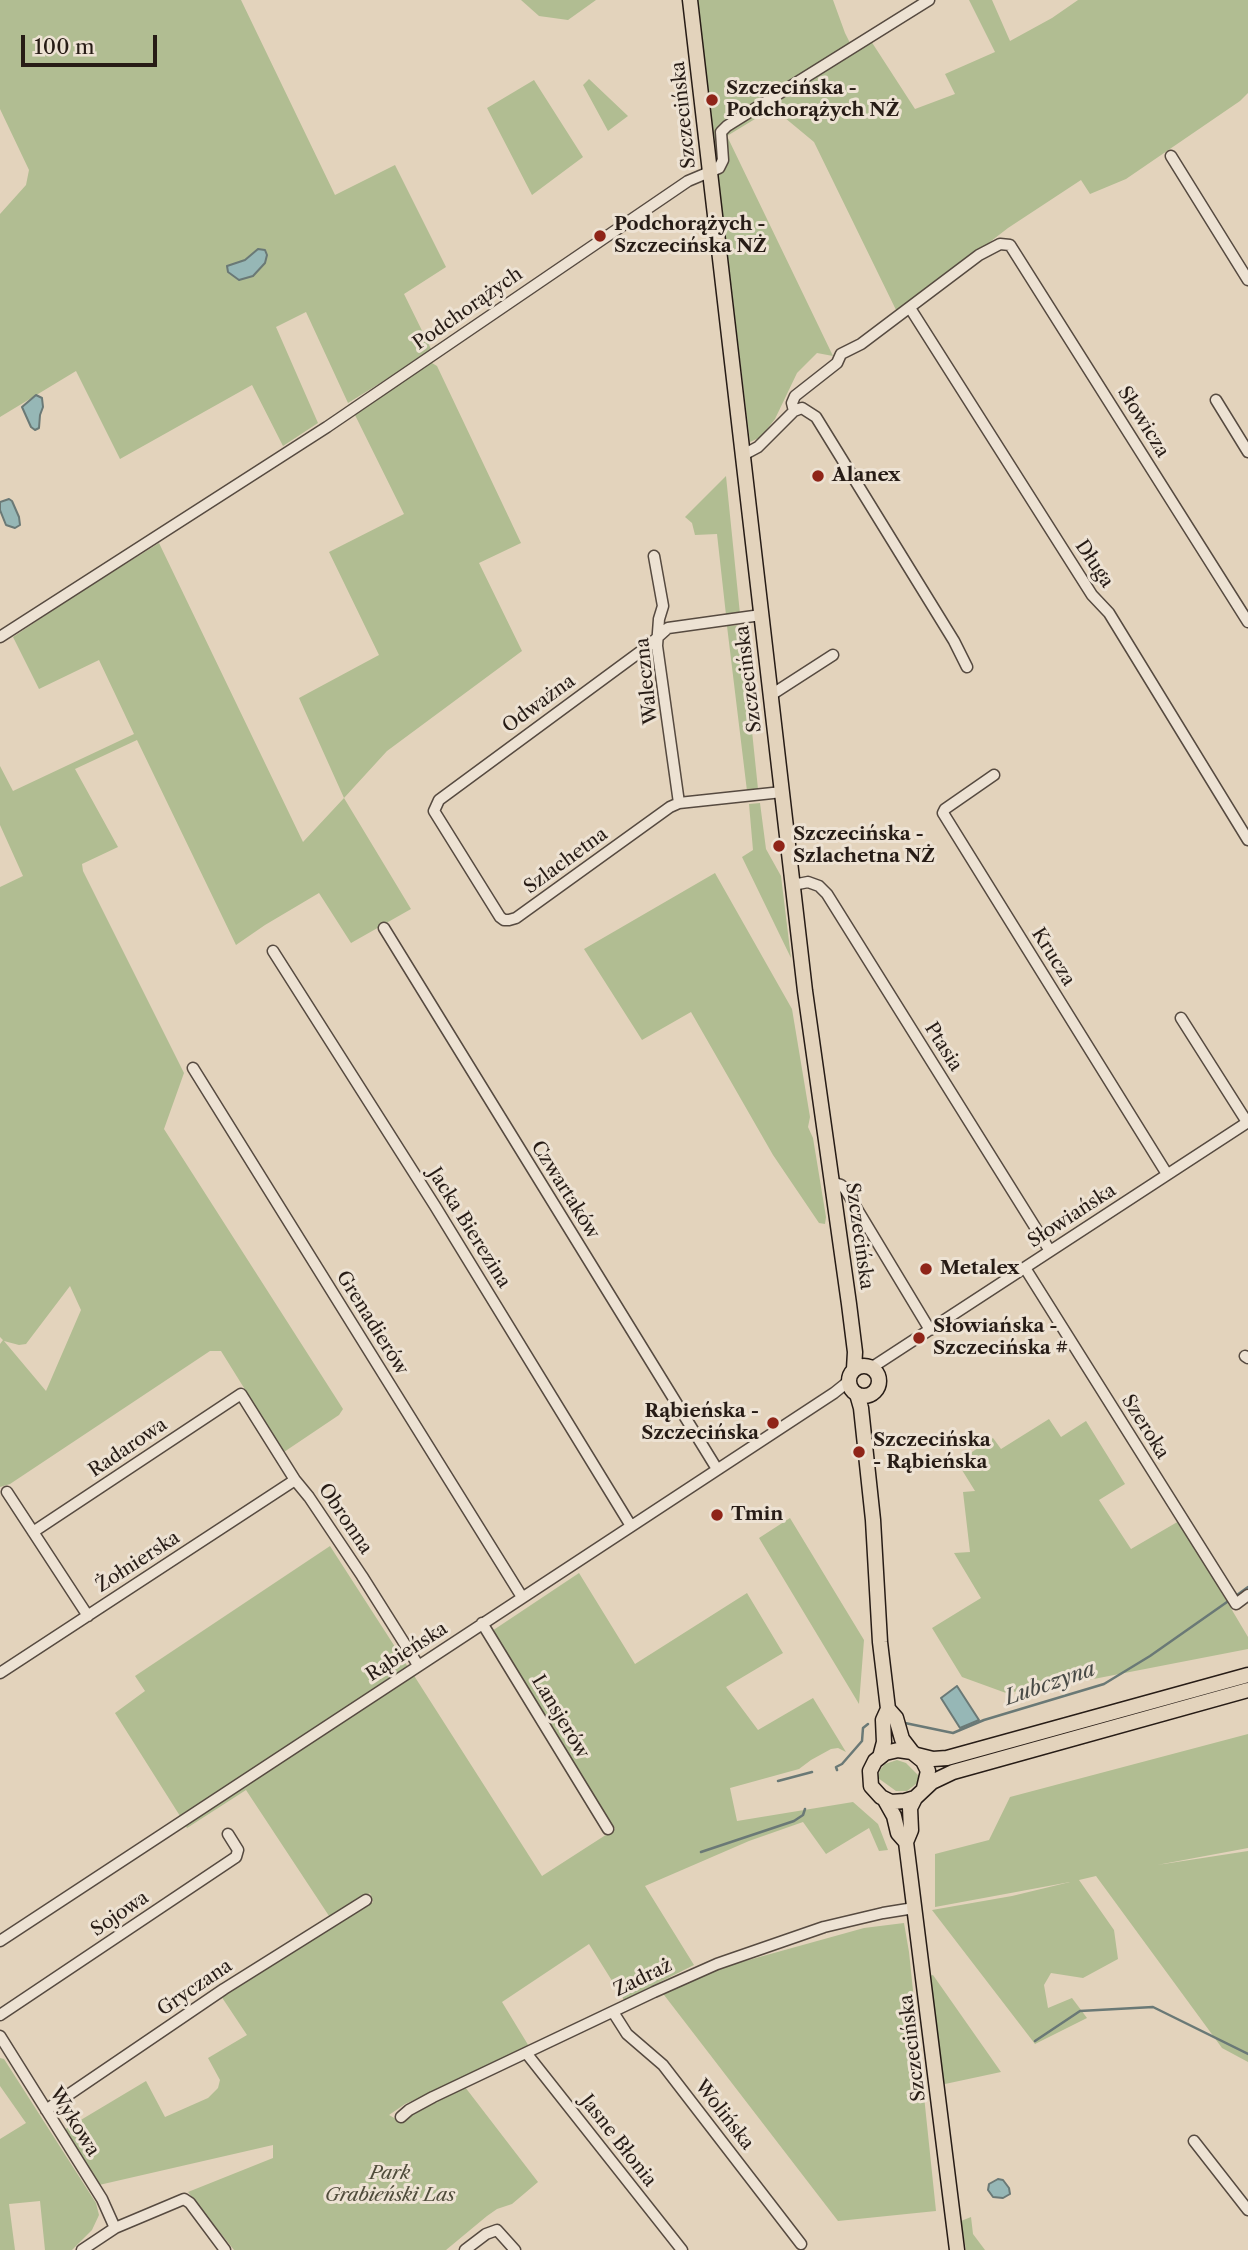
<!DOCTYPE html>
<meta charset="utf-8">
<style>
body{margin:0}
#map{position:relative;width:1248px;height:2250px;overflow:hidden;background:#e3d3bc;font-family:"Libre Caslon Text",serif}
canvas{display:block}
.scale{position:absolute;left:21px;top:35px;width:136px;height:32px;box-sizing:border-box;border:4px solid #271c16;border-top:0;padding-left:9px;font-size:21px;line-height:24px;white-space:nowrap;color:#271c16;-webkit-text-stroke:5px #ede2d3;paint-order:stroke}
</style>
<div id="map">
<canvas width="1248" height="2250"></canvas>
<div class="scale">100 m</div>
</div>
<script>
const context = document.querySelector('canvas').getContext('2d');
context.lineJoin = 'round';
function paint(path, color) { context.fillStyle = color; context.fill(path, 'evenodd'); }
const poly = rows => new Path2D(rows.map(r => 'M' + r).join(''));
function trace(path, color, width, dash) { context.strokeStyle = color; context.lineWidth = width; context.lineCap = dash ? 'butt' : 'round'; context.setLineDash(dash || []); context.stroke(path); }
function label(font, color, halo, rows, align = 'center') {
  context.font = font + ' "Libre Caslon Text",serif'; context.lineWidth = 6; context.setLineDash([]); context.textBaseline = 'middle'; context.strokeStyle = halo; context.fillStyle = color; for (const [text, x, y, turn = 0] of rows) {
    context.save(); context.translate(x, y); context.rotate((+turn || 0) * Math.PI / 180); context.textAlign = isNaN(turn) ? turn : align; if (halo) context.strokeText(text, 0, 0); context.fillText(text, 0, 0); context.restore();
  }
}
const green = poly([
 [0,0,241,0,335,195,395,165,446,267,404,294,432,351,348,403,306,312,276,327,318,423,283,446,252,385,120,459,76,371,0,417,0,214,26,185,29,170,0,109],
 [521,0,596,0,568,20,539,16],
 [697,0,833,0,845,33,854,51,871,41,915,109,955,94,945,74,995,52,969,0,992,0,1010,41,1052,18,1078,0,1248,0,1248,93,1240,101,1126,179,1090,194,1081,180,1008,228,933,286,897,312,814,142,773,108,727,136,833,356,817,353,797,373,775,419,761,437,750,442],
 [589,79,628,116,608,131,583,85],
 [534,80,583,157,532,195,487,108],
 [432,363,437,366,521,543,479,563,522,651,387,751,344,798,411,909,351,943,319,893,265,925,236,945,137,740,75,769,118,847,82,864,83,871,184,1073,164,1129,343,1409,339,1415,284,1452,221,1351,210,1351,10,1484,0,1487,0,1344,3,1340,0,1337,0,887,23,876,0,825,0,766,13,791,134,734,99,660,39,689,13,637,71,598,159,543,303,842,344,798,299,698,379,655,329,552,404,514,354,413,428,364],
 [70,1286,81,1310,46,1391,4,1341,19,1345,26,1344],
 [726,476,740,614,726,615,717,534,695,535,692,523,685,517],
 [741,625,758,789,747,791,727,626],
 [760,803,766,849,781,876,791,958,742,857,753,850,749,804],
 [715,873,792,1009,810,1117,808,1127,813,1138,826,1217,825,1224,819,1223,773,1155,691,1012,642,1040,584,949],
 [1049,1419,1061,1437,1086,1421,1125,1484,1099,1500,1131,1549,1179,1521,1248,1637,1248,1649,1073,1683,1006,1693,962,1677,932,1628,981,1598,954,1553,970,1552,963,1492,975,1491,957,1462,993,1438,1001,1449],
 [790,1518,864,1640,859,1704,759,1538],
 [330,1546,408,1667,180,1816,115,1713,145,1691,135,1676],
 [579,1573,635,1664,747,1593,783,1653,726,1687,758,1730,813,1698,846,1752,838,1748,831,1749,811,1760,799,1769,730,1788,737,1821,853,1802,878,1824,888,1850,879,1851,869,1828,826,1854,803,1822,749,1841,645,1886,694,1965,624,2000,589,1944,502,2002,530,2048,405,2104,389,2115,396,2119,408,2115,465,2087,538,2182,512,2204,497,2209,487,2216,446,2250,234,2250,188,2192,273,2158,273,2145,99,2185,64,2130,146,2081,165,2117,208,2098,218,2088,220,2080,208,2058,247,2035,221,1996,373,1902,370,1893,331,1919,246,1790,187,1828,184,1823,413,1674,542,1876,615,1829,545,1722,492,1631],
 [1248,1734,1248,1848,1157,1865,1248,1851,1248,2062,1222,2048,1096,1876,1079,1880,1114,1930,1118,1959,1083,1978,1051,1973,1044,1985,1048,2008,1072,1998,1087,2018,1035,2044,932,1910,1012,1896,1070,1882,935,1907,935,1854,989,1840,1010,1797],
 [897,1760,906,1763,919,1776,916,1784,907,1791,896,1791,878,1778,880,1770,885,1764],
 [904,1923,909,1952,936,2211,838,2221,661,1991,709,1971,864,1928],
 [933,1975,1001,2072,945,2084,942,2081,929,1976],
 [0,2058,4,2059,96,2203,99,2215,92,2230,72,2250,45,2250,40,2201,9,2204,15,2250,0,2250,0,2139,26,2123,0,2086],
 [971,2217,973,2234,985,2250,966,2250,961,2221]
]);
const water = poly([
 [258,249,265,250,267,255,265,263,253,276,239,280,228,272,227,266,245,260,258,249],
 [36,395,42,398,43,407,40,415,39,428,35,430,31,427,22,407,36,395],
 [9,499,12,501,19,517,20,525,15,528,6,525,0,510,0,502,9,499],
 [957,1686,979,1720,960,1728,941,1698,957,1686],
 [998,2179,1003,2180,1009,2188,1010,2194,1003,2198,993,2197,988,2190,989,2184,998,2179]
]);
const stream = poly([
 [1237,1595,1248,1587],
 [905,1723,953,1733,984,1720,1104,1684,1150,1656,1227,1602],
 [837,1770,836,1767,842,1764,862,1741,863,1728,868,1724],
 [778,1781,812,1772],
 [701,1852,794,1821,803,1815,805,1809],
 [1035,2041,1080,2011,1153,2007,1248,2054]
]);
const minor = poly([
 [1171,156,1248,280],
 [910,308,1092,595,1109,613,1248,840],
 [1216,400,1248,452],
 [794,411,792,403,795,396,837,363,841,354,861,344,979,255,1000,244,1010,245,1248,622],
 [743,455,758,447,794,411,802,408,816,417,954,641,967,667],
 [654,556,663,606,659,619,657,646,679,803],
 [761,615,668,628,648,646,439,800,434,811,500,917,504,920,509,920,516,918,670,807,679,803,782,792],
 [0,637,327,427,688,181,719,168,723,160,721,132,727,126,929,0],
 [771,695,833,655],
 [994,775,945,809,943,813,1167,1174],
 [793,885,808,882,819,886,827,894,1050,1251],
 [384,928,717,1469],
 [273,951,435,1206,631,1526],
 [1181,1018,1247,1122],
 [193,1068,522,1597],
 [831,1182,841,1185,845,1189,930,1330],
 [1025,1268,1236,1604,1248,1595],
 [1245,1356,1248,1358],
 [871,1368,1248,1122],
 [7,1492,88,1616],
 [33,1532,241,1394,295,1480,309,1497,362,1576,418,1665],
 [482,1623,608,1829],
 [0,1673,295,1480],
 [0,1941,834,1393,849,1381],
 [613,2012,627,2034,663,2065,801,2244],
 [0,2015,236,1857,238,1850,228,1834],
 [0,2036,102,2199,115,2228],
 [527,2054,682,2250],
 [46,2110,224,1989,366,1900],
 [401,2117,409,2110,433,2097,654,1992,717,1964,824,1927,883,1913,914,1908],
 [1194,2141,1248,2210],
 [82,2250,115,2228,184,2199,190,2203,225,2250],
 [465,2250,486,2234,497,2230,515,2250]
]);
const major = poly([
 [690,0,805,991,849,1304,855,1352,854,1369],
 '849 1381a15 15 0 1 1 30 0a15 15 0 1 1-30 0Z',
 [857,1394,861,1408,873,1520,880,1642,888,1709,883,1720,884,1742,880,1757],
 [888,1709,896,1718,902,1739,912,1752],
 [917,1755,933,1759,947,1758,1248,1675],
 [924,1788,928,1771,923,1761,912,1752,898,1750,885,1753,875,1761,870,1771,871,1786,881,1797,891,1802,905,1801,915,1798,932,1782,953,1772,1248,1690],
 [915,1798,910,1808,911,1830,906,1842,957,2250],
 [885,1800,894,1816,898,1833,906,1842]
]);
const markers = [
 [712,100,7,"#8f2418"],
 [600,236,7,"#8f2418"],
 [818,476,7,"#8f2418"],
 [779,846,7,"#8f2418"],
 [926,1269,7,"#8f2418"],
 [919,1338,7,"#8f2418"],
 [773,1423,7,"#8f2418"],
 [859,1452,7,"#8f2418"],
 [717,1515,7,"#8f2418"]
];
const poiNames = [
 ["Szczecińska -",726,89],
 ["Podchorążych NŻ",726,111],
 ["Podchorążych -",614,225],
 ["Szczecińska NŻ",614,247],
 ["Alanex",832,476],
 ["Szczecińska -",793,835],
 ["Szlachetna NŻ",793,857],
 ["Metalex",940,1269],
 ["Słowiańska -",933,1327],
 ["Szczecińska #",933,1349],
 ["Rąbieńska -",759,1412,"right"],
 ["Szczecińska",759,1434,"right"],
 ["Szczecińska",873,1441],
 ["- Rąbieńska",873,1463],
 ["Tmin",731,1515]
];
const streetNames = [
 ["Szczecińska",684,115,-96],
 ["Podchorążych",468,309,-35],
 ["Słowicza",1143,422,58],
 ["Długa",1094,564,56],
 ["Szczecińska",749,679,-97],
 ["Waleczna",647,681,-96],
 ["Odważna",539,704,-36],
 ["Szlachetna",566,861,-36],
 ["Krucza",1053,957,58],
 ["Ptasia",943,1047,58],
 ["Czwartaków",565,1190,58],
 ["Słowiańska",1072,1216,-33],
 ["Jacka Bierezina",469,1228,58],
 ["Szczecińska",859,1236,82],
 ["Grenadierów",372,1323,58],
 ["Szeroka",1145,1427,58],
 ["Radarowa",128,1448,-34],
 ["Obronna",345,1519,56],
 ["Żołnierska",138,1562,-33],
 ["Rąbieńska",407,1652,-33],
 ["Lansjerów",560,1717,59],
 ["Sojowa",120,1914,-34],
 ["Zadraż",643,1978,-26],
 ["Gryczana",195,1988,-34],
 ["Szczecińska",913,2048,-97],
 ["Wolińska",724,2115,52],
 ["Wykowa",74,2122,58],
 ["Jasne Błonia",618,2141,52]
];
const parkNames = [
 ["Park",390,2174],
 ["Grabieński Las",390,2196]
];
const waterNames = [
 ["Lubczyna",1050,1684,-19]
];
paint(green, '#b1bd92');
paint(water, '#96b7b6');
trace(water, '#6a7976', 2);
trace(stream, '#6a7976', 2.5);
trace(minor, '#564a40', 13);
trace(major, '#271c16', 17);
trace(minor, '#ede2d3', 10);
trace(major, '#e3d3bc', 14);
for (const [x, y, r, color] of markers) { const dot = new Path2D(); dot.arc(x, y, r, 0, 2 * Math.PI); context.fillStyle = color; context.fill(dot); trace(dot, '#ede2d3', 2.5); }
label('bold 19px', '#271c16', '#ede2d3', poiNames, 'left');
label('19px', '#271c16', '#ede2d3', streetNames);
label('italic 19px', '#504c3b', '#ede2d3', parkNames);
label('italic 21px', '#484a46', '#ede2d3', waterNames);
</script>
